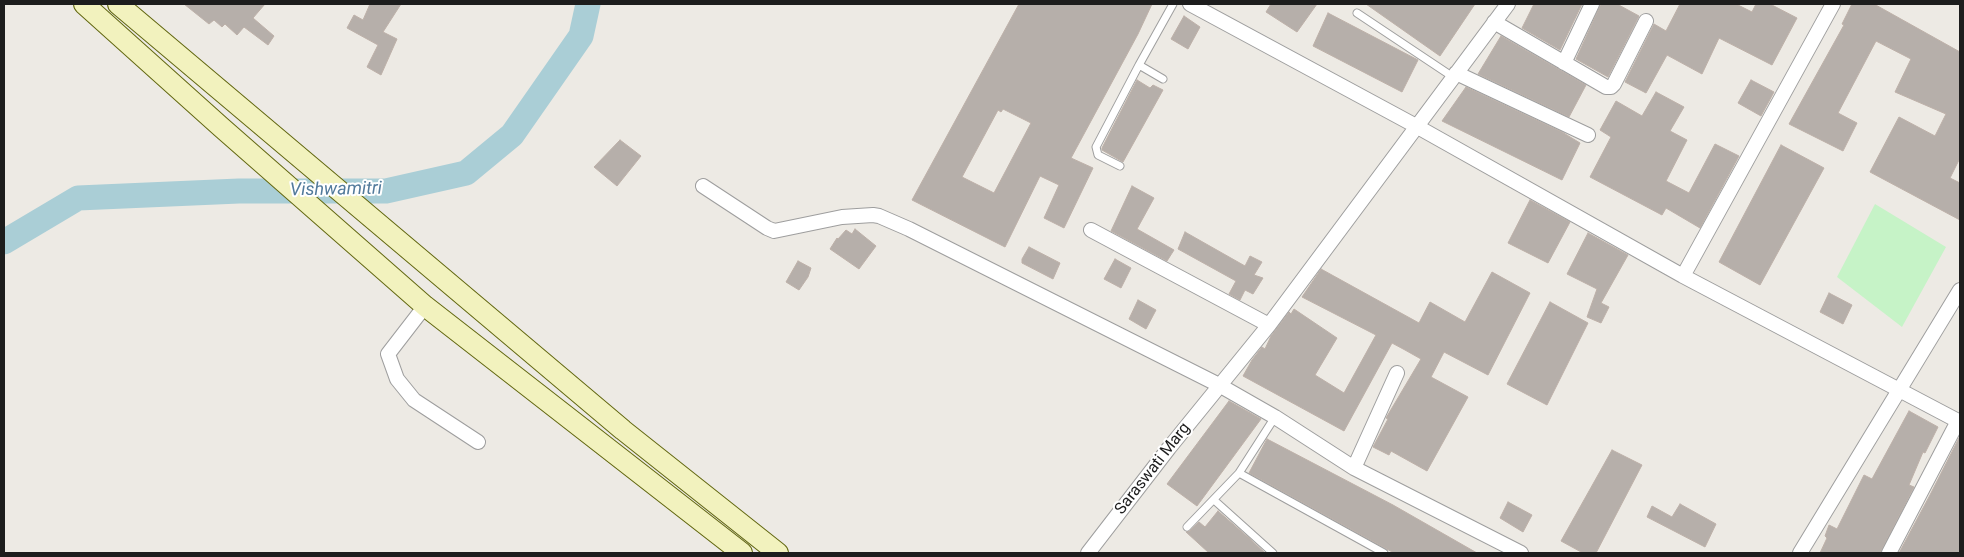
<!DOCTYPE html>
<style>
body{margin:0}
#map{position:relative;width:1964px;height:557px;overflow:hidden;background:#edeae4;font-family:Roboto,sans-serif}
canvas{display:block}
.frame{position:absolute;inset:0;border:5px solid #1d1d1d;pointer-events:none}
</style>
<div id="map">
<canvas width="1964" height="557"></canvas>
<div class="frame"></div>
</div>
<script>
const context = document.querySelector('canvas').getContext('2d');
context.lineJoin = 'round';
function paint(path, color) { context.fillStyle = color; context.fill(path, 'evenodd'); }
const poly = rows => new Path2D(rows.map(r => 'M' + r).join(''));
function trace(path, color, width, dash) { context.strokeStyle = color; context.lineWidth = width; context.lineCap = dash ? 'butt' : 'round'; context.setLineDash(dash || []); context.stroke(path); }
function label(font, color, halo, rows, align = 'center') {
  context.font = font + ' Roboto,sans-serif'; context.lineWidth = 4; context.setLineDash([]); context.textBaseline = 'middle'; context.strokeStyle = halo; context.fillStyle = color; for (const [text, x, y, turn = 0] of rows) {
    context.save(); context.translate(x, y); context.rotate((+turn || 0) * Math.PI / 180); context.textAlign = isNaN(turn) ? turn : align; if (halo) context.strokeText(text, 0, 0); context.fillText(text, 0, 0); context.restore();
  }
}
const park = poly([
 [1875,204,1946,247,1902,327,1837,277]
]);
const river = poly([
 [4,242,78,198,239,191,386,191,466,173,512,135,581,36,588,4]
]);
const building = poly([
 [184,4,265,4,253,18,274,36,268,45,244,27,237,35,225,24,222,27,214,20,209,24,184,4],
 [370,4,401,4,383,32,397,39,381,75,367,67,378,45,347,28,354,15,363,20,370,4],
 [1019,4,1152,4,1138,34,1071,158,1093,168,1064,228,1044,218,1059,185,1040,176,1005,247,912,200,1019,4],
 [1003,109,1031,123,994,193,962,177,998,110,1001,112,1003,109],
 [1271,4,1317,4,1297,32,1266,12,1271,4],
 [1366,4,1475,4,1440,56,1366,4],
 [1534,4,1582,4,1560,50,1522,28,1534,4],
 [1601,4,1617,4,1639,16,1608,77,1576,59,1601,4],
 [1680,4,1736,4,1752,12,1756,4,1770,4,1797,18,1772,65,1719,38,1702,74,1667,55,1646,93,1625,82,1654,24,1666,31,1680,4],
 [1852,4,1874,4,1960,52,1960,158,1950,178,1960,183,1960,220,1870,172,1899,117,1935,136,1946,114,1895,92,1911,59,1876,41,1838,113,1857,123,1843,151,1789,124,1844,25,1842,24,1852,4],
 [1328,13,1418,60,1402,92,1313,46,1328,13],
 [1184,16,1200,27,1188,49,1171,39,1184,16],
 [1501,36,1586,85,1569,117,1478,74,1501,36],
 [1137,80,1150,88,1153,85,1163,90,1123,162,1102,150,1102,148,1137,80],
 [1751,80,1774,92,1761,116,1738,103,1751,80],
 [1466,87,1562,132,1580,143,1562,180,1442,121,1466,87],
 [1656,92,1684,107,1670,131,1687,140,1666,181,1689,193,1715,144,1739,156,1700,228,1666,208,1662,215,1590,177,1611,137,1600,130,1616,101,1642,116,1656,92],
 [620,140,641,156,617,186,594,167,620,140],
 [1781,145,1824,168,1760,285,1719,262,1781,145],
 [1132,186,1154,198,1137,229,1174,250,1167,261,1111,231,1132,186],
 [1530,200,1570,222,1548,263,1508,243,1530,200],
 [855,229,876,246,859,269,830,249,837,238,838,239,846,230,852,234,855,229],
 [1185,232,1245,266,1250,256,1262,262,1254,275,1263,278,1253,294,1245,290,1240,300,1229,294,1236,281,1178,249,1185,232],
 [1588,233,1628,255,1601,303,1609,307,1601,323,1587,317,1597,289,1567,274,1588,233],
 [1029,247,1060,263,1053,279,1022,263,1022,259,1029,247],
 [1115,259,1131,268,1121,288,1104,279,1115,259],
 [798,261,811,268,808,277,799,290,786,282,798,261],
 [1321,269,1419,323,1430,302,1465,322,1492,272,1530,293,1488,375,1444,352,1431,377,1468,397,1427,471,1391,451,1389,455,1373,447,1388,419,1386,418,1421,359,1405,350,1392,343,1344,431,1243,376,1252,360,1262,347,1265,349,1271,336,1289,312,1291,314,1294,309,1337,338,1315,375,1344,393,1376,335,1302,297,1321,269],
 [1829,293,1852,305,1843,324,1820,312,1829,293],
 [1138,300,1156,310,1146,329,1129,319,1138,300],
 [1550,302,1588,323,1547,405,1507,384,1550,302],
 [1229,401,1261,419,1197,506,1167,484,1229,401],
 [1909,411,1938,427,1925,453,1923,452,1909,485,1914,487,1880,553,1820,553,1827,538,1825,536,1829,525,1837,529,1864,475,1872,479,1909,411],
 [1960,436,1960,553,1899,553,1930,495,1960,436],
 [1267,439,1393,505,1477,553,1394,553,1249,473,1267,439],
 [1612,450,1642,465,1596,553,1583,553,1561,541,1612,450],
 [1508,502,1532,515,1523,532,1500,518,1508,502],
 [1680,504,1716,524,1705,547,1647,517,1652,506,1672,517,1680,504],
 [1218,511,1249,538,1265,553,1209,553,1186,532,1190,531,1199,522,1205,527,1218,511]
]);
const service = poly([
 [1357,13,1453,77],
 [1139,65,1163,79],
 [1120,166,1098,155,1096,147,1139,65,1173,4],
 [1239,473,1384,553],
 [1214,500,1273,553],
 [1187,527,1239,473,1275,417]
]);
const minor = poly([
 [1190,4,1416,126,1683,276,1960,422],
 [1494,22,1606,87,1611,87,1614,84,1646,21],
 [1564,63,1592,4],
 [1456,73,1588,135],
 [703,186,767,228,774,231,842,217,873,215,879,216,909,229,1219,385,1275,417,1354,468,1521,553],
 [1091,230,1269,325],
 [1683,276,1833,4],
 [425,306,388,354,397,379,414,400,478,442],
 [1354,468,1397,373],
 [1088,553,1169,448,1269,325,1508,4],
 [1800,553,1960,290],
 [1889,553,1958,421]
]);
const secondary = poly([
 [84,4,221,127,425,306,742,553],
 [118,4,623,430,778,553]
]);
const streetNames = [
 ["Saraswati Marg",1153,469,-52]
];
const waterNames = [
 ["Vishwamitri",336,190,-1]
];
paint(park, '#c6f3c7');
trace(river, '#aaced6', 25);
paint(building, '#b6afaa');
trace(building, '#bdb0a8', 1);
trace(service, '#9e9e9e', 9);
trace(minor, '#9e9e9e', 16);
trace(secondary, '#636811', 22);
trace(service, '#fff', 7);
trace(minor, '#fff', 14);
trace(secondary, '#f2f2be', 20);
label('16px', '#1d1d1d', '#fff', streetNames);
label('italic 18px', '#527a9b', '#fff', waterNames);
</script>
